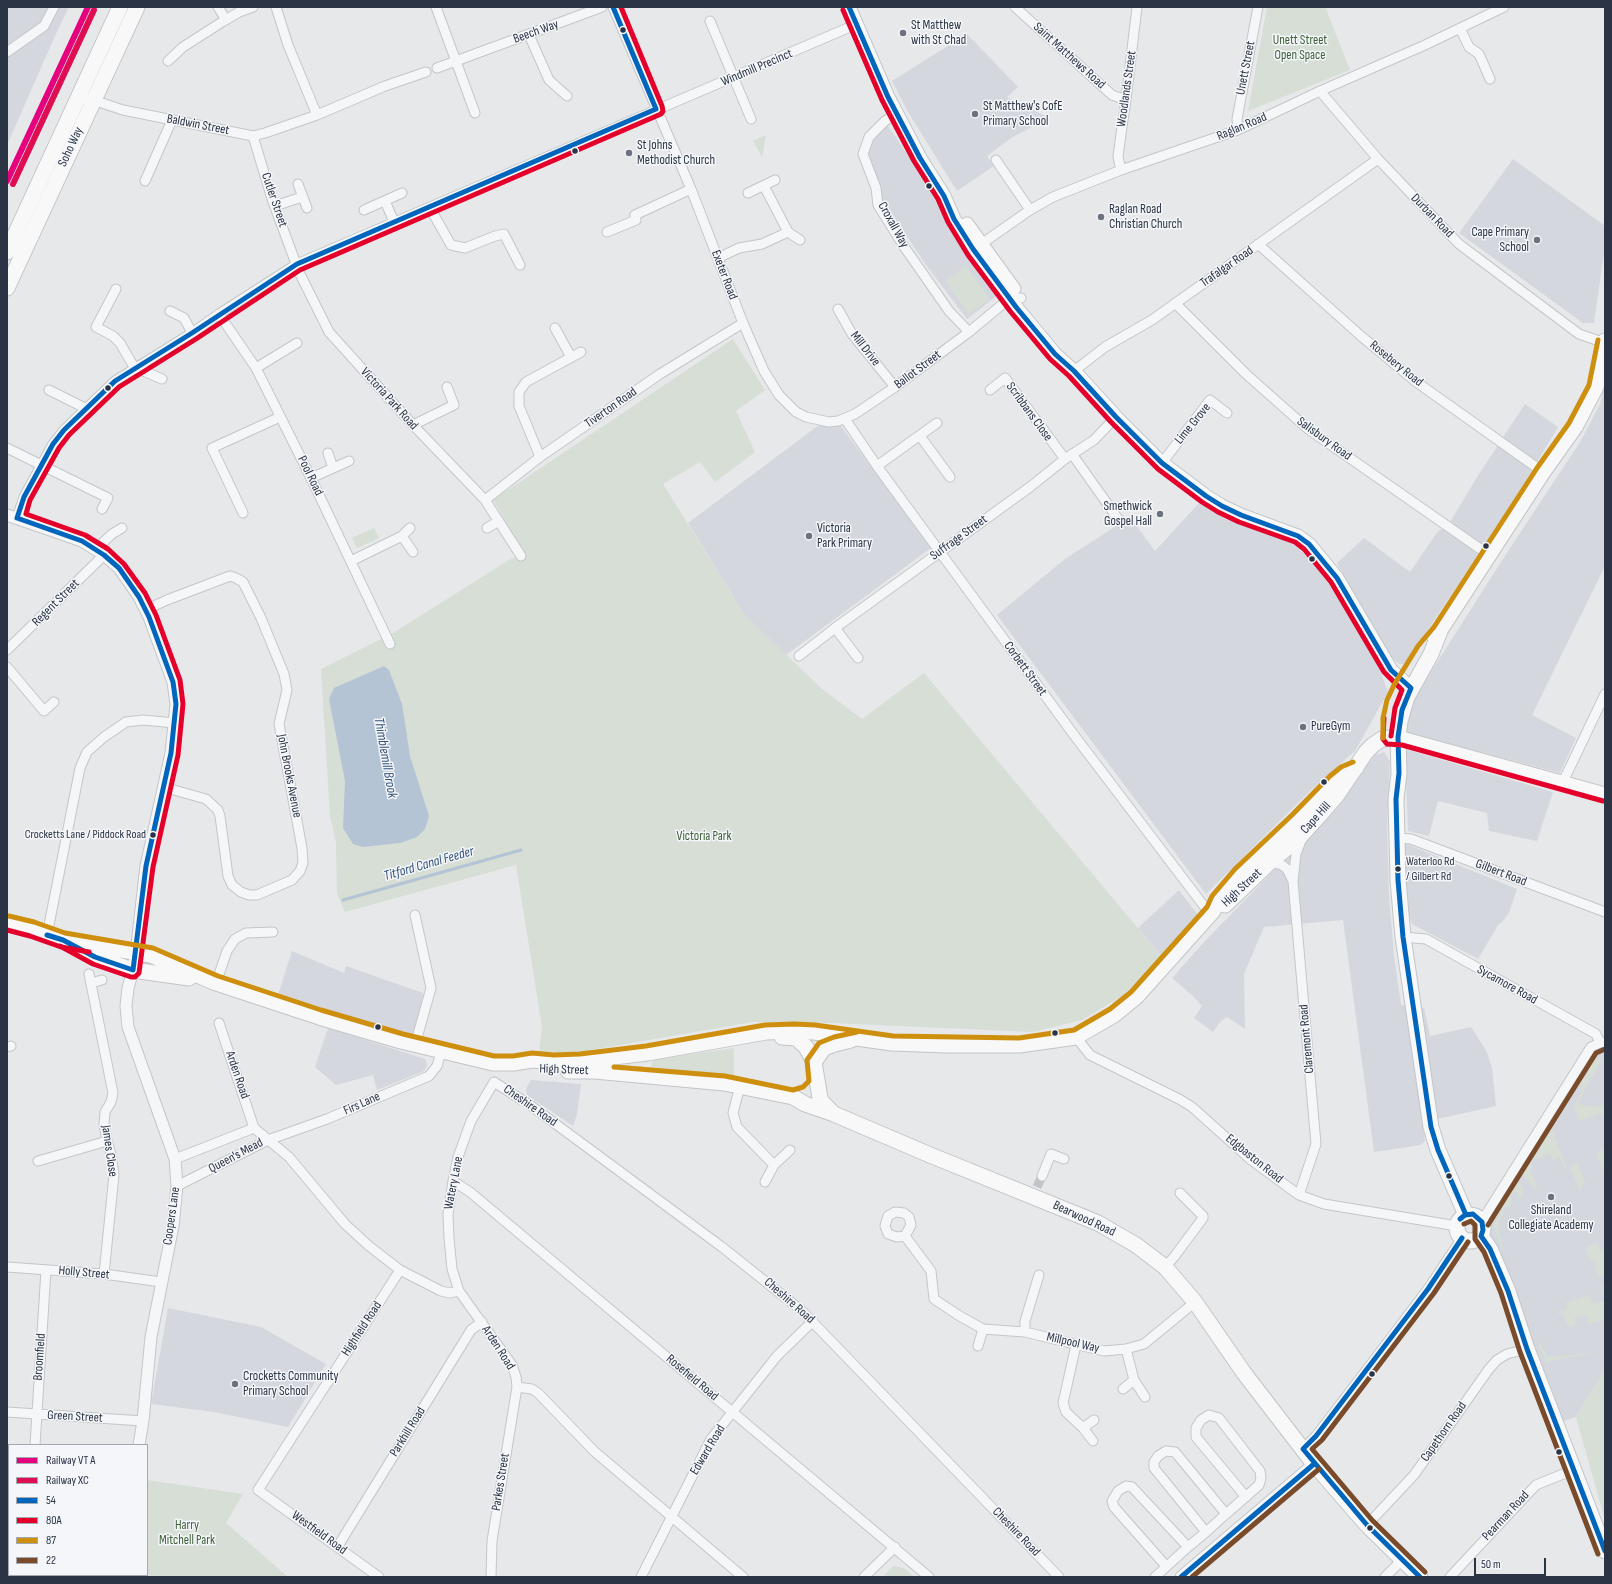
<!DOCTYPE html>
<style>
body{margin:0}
#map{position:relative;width:1612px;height:1584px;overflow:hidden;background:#e6e8ea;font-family:"Sofia Sans Condensed",sans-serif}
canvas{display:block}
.frame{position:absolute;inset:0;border:8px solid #2b3445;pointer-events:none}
.legend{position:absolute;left:8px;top:1444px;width:140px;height:132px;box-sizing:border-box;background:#f4f6f9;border:1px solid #a4a8b1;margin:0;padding:5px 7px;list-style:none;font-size:12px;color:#2b3445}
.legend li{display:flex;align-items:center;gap:8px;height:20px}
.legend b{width:20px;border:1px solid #a4a8b1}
.scale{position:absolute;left:1474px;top:1558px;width:72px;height:18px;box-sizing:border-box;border:2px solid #2b3445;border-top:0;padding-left:5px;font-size:12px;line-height:14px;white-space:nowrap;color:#2b3445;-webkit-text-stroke:3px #f4f6f9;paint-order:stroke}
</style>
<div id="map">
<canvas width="1612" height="1584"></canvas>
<div class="frame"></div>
<ul class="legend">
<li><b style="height:5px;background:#e5007d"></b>Railway VT A</li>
<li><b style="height:5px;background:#df0d52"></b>Railway XC</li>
<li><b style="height:5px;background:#0065bd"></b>54</li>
<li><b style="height:5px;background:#e4002b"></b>80A</li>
<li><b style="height:5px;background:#ce8f0e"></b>87</li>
<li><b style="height:5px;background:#7a4b2a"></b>22</li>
</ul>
<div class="scale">50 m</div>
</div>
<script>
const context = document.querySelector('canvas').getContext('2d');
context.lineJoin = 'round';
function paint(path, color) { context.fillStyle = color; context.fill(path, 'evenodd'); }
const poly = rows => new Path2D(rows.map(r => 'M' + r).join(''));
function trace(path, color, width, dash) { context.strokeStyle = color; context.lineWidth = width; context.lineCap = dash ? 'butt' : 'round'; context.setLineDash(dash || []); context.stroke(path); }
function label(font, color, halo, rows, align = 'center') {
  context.font = font + ' "Sofia Sans Condensed",sans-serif'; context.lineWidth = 3; context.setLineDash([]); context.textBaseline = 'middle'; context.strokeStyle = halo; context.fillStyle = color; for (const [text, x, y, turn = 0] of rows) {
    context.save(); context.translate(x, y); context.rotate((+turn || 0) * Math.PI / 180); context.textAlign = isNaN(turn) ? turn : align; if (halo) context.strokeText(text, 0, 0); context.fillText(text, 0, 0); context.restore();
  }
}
const built = poly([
 [7,7,69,7,55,36,7,145],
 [967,34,1018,87,1007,97,1045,116,1030,128,1011,138,987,156,994,166,957,191,908,112,892,81],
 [885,121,928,186,961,242,998,295,967,319,926,265,881,197,865,153,870,139],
 [1513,159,1605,226,1605,246,1594,323,1583,323,1459,233],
 [1605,384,1605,566,1532,715,1576,738,1560,773,1405,732,1404,726,1415,697,1501,562,1580,442,1600,404],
 [1525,404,1558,427,1530,474,1482,549,1405,664,1399,664,1392,658,1368,620,1337,563,1364,538,1410,572,1438,531,1447,527,1479,474],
 [819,425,841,426,931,548,786,655,744,614,688,523],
 [1199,503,1225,519,1281,537,1295,545,1317,567,1330,586,1378,665,1388,692,1355,751,1313,788,1206,894,997,615,1065,559,1130,517,1155,551],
 [1408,750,1553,792,1537,841,1489,831,1487,813,1438,801,1429,836,1408,831,1405,751],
 [1384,752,1390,761,1387,825,1389,896,1394,956,1401,1005,1424,1008,1430,1036,1471,1027,1486,1050,1492,1068,1496,1106,1437,1119,1422,1119,1425,1141,1421,1145,1374,1152,1343,920,1264,927,1244,974,1245,1029,1227,1017,1220,1022,1213,1032,1194,1018,1202,1006,1193,996,1172,978,1205,941,1317,826,1375,755],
 [1404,843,1517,889,1509,913,1504,920,1498,925,1478,959,1412,924,1408,911],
 [1179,890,1200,918,1162,957,1138,928],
 [292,951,344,973,346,966,423,993,421,1013,413,1037,278,995],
 [328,1028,425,1059,427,1065,424,1071,377,1090,373,1075,336,1085,315,1067],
 [1605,1042,1605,1370,1576,1417,1556,1424,1483,1230,1483,1224,1591,1047],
 [531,1080,581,1084,577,1114,573,1126,527,1095,526,1089],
 [168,1308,261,1327,326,1364,288,1427,214,1412,151,1404]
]);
const green = poly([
 [1267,7,1329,7,1326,9,1350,70,1248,111],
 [766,135,762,157,753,141],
 [966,266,990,299,969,314,945,281],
 [733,339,765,390,736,411,755,452,715,482,700,462,663,484,744,614,822,689,862,719,924,673,1162,957,1122,996,1082,1020,1033,1032,833,1023,753,1022,568,1054,539,1052,542,1027,516,865,345,912,337,894,336,843,330,816,321,669,393,633,509,560,524,553,493,500],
 [374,528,379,538,357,548,352,538],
 [734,1048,734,1081,653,1071,651,1064,655,1059],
 [1605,1055,1605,1058,1603,1057,1578,1103,1586,1107,1587,1105,1593,1108,1605,1104,1605,1123,1600,1113,1579,1121,1574,1107,1582,1091,1579,1080,1591,1062],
 [1550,1127,1552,1129,1567,1169,1565,1171,1559,1157,1552,1160,1550,1153,1531,1161,1533,1168,1530,1169,1538,1191,1535,1190,1528,1180,1521,1173],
 [1605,1149,1605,1176,1596,1153],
 [1577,1163,1586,1184,1581,1186,1582,1190,1580,1191,1570,1166],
 [1515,1182,1521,1184,1524,1190,1520,1199,1517,1192,1510,1195,1512,1202,1504,1211,1499,1222,1498,1227,1504,1249,1503,1250,1493,1225,1503,1209,1500,1207],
 [1597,1243,1600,1250,1605,1249,1605,1320,1589,1324,1586,1315,1574,1318,1576,1325,1568,1327,1563,1314,1559,1315,1558,1312,1567,1309,1565,1303,1589,1295,1592,1304,1604,1301,1601,1286,1605,1285,1603,1277,1598,1277,1594,1261,1590,1261,1585,1248],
 [1538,1342,1541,1343,1547,1357,1601,1352,1554,1360,1546,1363],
 [1605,1370,1605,1520,1576,1417],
 [147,1480,243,1494,226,1523,288,1577,113,1577,110,1575,147,1575],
 [893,1566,904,1568,914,1577,883,1577]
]);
const water = poly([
 [384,666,389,670,402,704,410,756,429,816,425,829,417,837,400,843,363,847,353,844,343,828,345,781,329,699,334,688]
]);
const stream = poly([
 [343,900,521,850]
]);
const minorTunnel = poly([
 [1037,1187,1042,1176]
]);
const minor = poly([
 [218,7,226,20],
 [436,7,475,113],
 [613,7,691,189,743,323,764,371,779,395,796,412,806,417,829,422,838,421,855,414,895,387,969,332,1010,298,1021,298],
 [1015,7,1112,95,1126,100],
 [710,21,751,119],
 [1460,28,1469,47,1479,54,1490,79],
 [529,35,549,80,567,96],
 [7,52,44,26,54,7],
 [168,61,183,47,222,22,239,12,253,7],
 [437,68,602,7],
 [1320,91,1378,159,1459,244,1579,334,1605,343],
 [78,98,99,102,123,110,253,136,265,133,317,115,288,45,276,7],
 [896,114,885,121,869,137,863,154,876,188,878,205,905,248,949,311,969,332],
 [317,115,385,86,426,72],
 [1238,130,1237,119,1258,7],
 [253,136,272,199,299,272,329,332,413,425,485,500,521,556],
 [996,160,1030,210],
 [1121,170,1118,157,1121,134,1126,100,1137,7],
 [145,181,172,120],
 [298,184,307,208],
 [764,186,788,232,800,240],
 [748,193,775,180],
 [385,201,394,222],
 [275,206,302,197],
 [430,208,451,245,465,248,495,236,504,234,520,265],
 [364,210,402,193],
 [607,232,636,220,635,215,691,189],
 [1258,244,1361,336,1415,381,1543,472],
 [977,247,1030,210,1053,197,1121,170,1238,130,1320,91,1425,45,1504,7],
 [718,258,739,248,762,244,788,232],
 [116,289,96,327,113,336,120,343,134,367,162,379],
 [1175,303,1246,374,1308,429,1489,555],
 [838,309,852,334,895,387],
 [170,311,184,318,192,333],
 [219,314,256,368,311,478,390,644],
 [555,328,571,357],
 [256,368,297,343],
 [1074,371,1105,347,1152,320,1378,159],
 [49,390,85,408],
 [990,390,1005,378,1065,459],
 [845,419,877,466,1074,735,1210,914],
 [413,425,454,405,447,387],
 [920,436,950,477],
 [7,448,108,498,102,509],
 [328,453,333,468],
 [1072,454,1121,523],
 [540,457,519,406,519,392,526,382,581,352],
 [1162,463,1210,400,1227,413],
 [877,466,937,423],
 [311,478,349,461],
 [485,500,540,457,660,374,743,323],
 [243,513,212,448,280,417],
 [17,518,24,497,53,444,64,430,115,381,192,333,219,314,297,264,857,24],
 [487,528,499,521],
 [402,536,413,552],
 [96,549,112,534,122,528],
 [351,561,402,536,410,528],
 [145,610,167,600,230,576,236,578,243,582,261,618,284,674,287,690,279,724,302,848,303,863,300,871,292,880,257,895,249,895,241,892,232,885,228,876,220,816,218,810,206,799,163,787],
 [835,628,858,658],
 [7,650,104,555],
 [799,656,835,628,1030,487,1065,459,1094,440,1116,417],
 [7,667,44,711,54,702],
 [1563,782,1605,694],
 [1397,838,1411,839,1605,912],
 [1270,862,1282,865,1287,869,1293,881],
 [47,935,80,768,87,752,104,737,126,722,143,720,175,723],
 [1403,937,1426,939,1596,1034,1600,1043],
 [89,974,113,1093,111,1102,105,1112,104,1124,107,1141,111,1154,114,1175,104,1274],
 [91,983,102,980],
 [216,983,227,951,235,939,246,933,273,932],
 [219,1023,254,1128,289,1157,345,1224,369,1246,400,1270,441,1291,450,1293,459,1291,512,1365,516,1377,517,1387,532,1389,538,1393,595,1452,743,1577],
 [1076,1037,1090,1055,1179,1099,1192,1107,1250,1159,1299,1195,1324,1204,1457,1226],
 [415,1045,431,988,415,915],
 [7,1047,11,1046],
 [494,1082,530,1105,722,1247,801,1310,1059,1577],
 [740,1086,733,1113,737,1127,774,1165],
 [175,1159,254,1128],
 [38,1161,107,1141],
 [1042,1176,1051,1154,1064,1159],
 [453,1181,470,1192,929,1577],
 [765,1182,774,1165,790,1150],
 [177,1186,268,1140,327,1119,429,1076,437,1066,441,1052],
 [1299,1195,1316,1144,1293,881,1296,854,1302,838],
 [1482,1221,1591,1047,1600,1043,1605,1042],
 [905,1236,911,1225,909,1217,904,1213,895,1212,888,1216,885,1226,888,1234,897,1237,905,1236,931,1271,934,1299,958,1315,983,1329,1025,1332,1104,1351,1126,1349,1144,1344,1195,1302],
 [7,1267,104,1274,161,1282],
 [1165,1267,1174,1257,1203,1218,1203,1216,1180,1193],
 [459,1291,452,1269,449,1238,448,1214,453,1181,458,1157,471,1121,494,1082],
 [1025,1332,1025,1321,1039,1275],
 [1076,1345,1063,1403,1066,1412,1083,1428,1094,1420],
 [978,1346,983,1329],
 [1126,1349,1134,1380,1145,1397],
 [1123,1389,1134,1380],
 [7,1412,143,1421],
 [1083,1428,1093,1441],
 [35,1445,46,1270],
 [1303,1449,1316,1436,1365,1372,1428,1289,1462,1238],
 [1226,1514,1259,1485,1261,1478,1260,1471,1219,1418,1209,1415,1201,1420,1196,1428,1196,1437,1246,1497],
 [1367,1525,1414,1475,1489,1369,1497,1360,1507,1354,1527,1349],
 [338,1546,471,1330,482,1322],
 [1188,1547,1206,1532,1226,1514,1175,1452,1166,1451,1158,1456,1154,1462,1154,1468,1206,1532],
 [28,1575,29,1577],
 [379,1577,258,1490,400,1270],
 [491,1577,492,1541,517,1387],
 [641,1577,711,1439,777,1356,813,1321],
 [864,1577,895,1547],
 [1155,1577,1188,1547,1132,1487,1126,1486,1118,1491,1112,1501,1114,1507,1166,1566],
 [1385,1577,1402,1560],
 [1450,1577,1536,1485,1573,1470]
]);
const tertiary = poly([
 [7,515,82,541,104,555,119,568,139,597,149,617,173,682,176,704,171,753,146,866,136,953,133,970,128,988,126,1006,128,1027,175,1159,177,1186,173,1226,151,1337,143,1421,139,1445],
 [67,1577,69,1575],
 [1181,1577,1314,1464]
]);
const secondary = poly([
 [849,7,888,97,920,158,944,196,954,219,973,249,1016,307,1055,354,1074,371,1116,417,1162,463,1206,496,1222,506,1241,515,1298,536,1309,544,1337,578,1391,670,1411,688],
 [967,224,1014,289],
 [1398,737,1605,794]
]);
const primary = poly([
 [7,252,120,7],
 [7,288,137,7],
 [1440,631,1431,654,1407,697,1400,721,1398,737,1399,773,1396,799,1398,880,1403,937,1431,1127,1438,1150,1466,1215],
 [1435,638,1543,472,1575,427,1596,387,1605,341],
 [1225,905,1270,862,1298,839,1318,817,1337,795,1366,752,1373,745,1382,739,1398,737],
 [7,923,32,929,63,940,151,955,216,983,319,1017,401,1041,493,1063,514,1063,532,1060,554,1062,581,1061,647,1053,766,1032,795,1031,814,1032,892,1043,947,1045,1019,1045,1076,1037,1114,1015,1136,997,1213,911,1218,900,1240,874,1297,820,1335,781,1345,773,1356,768],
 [75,946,95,957,133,970,189,978],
 [782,1037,796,1038,806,1047,814,1062,820,1098,822,1102,833,1113],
 [814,1062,824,1048,835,1044,851,1040],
 [568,1071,595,1071,724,1083,793,1097,805,1104,834,1114,930,1155,1098,1223,1136,1245,1165,1267,1195,1302,1244,1373,1314,1464,1367,1525,1420,1577],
 '1457 1228a13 13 0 1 1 26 0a13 13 0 1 1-26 0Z',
 [1481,1236,1490,1249,1508,1291,1527,1349,1605,1551]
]);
const bus1 = poly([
 [849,7,888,97,920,158,944,196,954,219,973,249,1016,307,1055,354,1074,371,1116,417,1162,463,1206,496,1222,506,1241,515,1298,536,1309,544,1337,578,1391,670,1411,688,1402,710,1398,737,1399,773,1396,799,1398,880,1403,937,1431,1127,1438,1150,1466,1215],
 [47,935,63,940,95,957,133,970,146,866,171,753,176,704,173,682,149,617,139,597,119,568,104,555,82,541,17,518,24,497,53,444,64,430,115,381,192,333,297,264,656,109,613,7],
 [1460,1219,1465,1215,1473,1214,1482,1222,1483,1230,1481,1236,1490,1249,1508,1291,1527,1349,1605,1551],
 [1181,1577,1314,1464],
 [1420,1577,1367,1525,1303,1449,1316,1436,1428,1289,1462,1238]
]);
const bus2 = poly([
 [843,10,882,100,914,161,938,199,948,222,968,255,1010,311,1050,359,1069,376,1111,422,1158,469,1202,502,1218,512,1239,522,1295,542,1304,549,1331,582,1384,672,1402,690,1395,708,1391,736],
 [1384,718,1383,739,1387,744,1402,745,1603,801],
 [7,930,30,936,61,947,89,952],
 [60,946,93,964,131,977,135,977,139,973,153,867,178,755,183,704,180,680,156,615,145,593,124,564,108,549,85,535,26,514,30,500,59,448,69,435,119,387,196,339,300,270,661,114,663,111,662,106,621,7]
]);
const bus3 = poly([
 [1383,738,1383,718,1387,700,1394,685,1418,646,1434,627,1537,468,1569,423,1589,385,1598,340],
 [9,916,34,922,65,933,153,948,218,976,321,1010,403,1034,494,1056,513,1056,532,1053,554,1055,580,1054,646,1046,765,1025,795,1024,815,1025,893,1036,1019,1038,1074,1030,1110,1009,1131,992,1207,907,1212,896,1235,869,1292,815,1330,776,1341,767,1353,762],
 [614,1067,725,1076,793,1090,803,1087,809,1081,807,1060,819,1043,834,1037,857,1032]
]);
const bus4 = poly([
 [1464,1224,1471,1221,1475,1225,1475,1239,1484,1252,1501,1293,1520,1352,1598,1554],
 [1488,1225,1596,1053,1605,1049],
 [1425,1572,1372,1520,1312,1449,1322,1440,1434,1293,1468,1242],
 [1192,1577,1319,1469]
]);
const rail1 = poly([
 [7,181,88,7]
]);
const rail2 = poly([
 [13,184,94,10]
]);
const markers = [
 [623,30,3.5,"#2b3445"],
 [903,33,4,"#6c737f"],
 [975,114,4,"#6c737f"],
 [575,151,3.5,"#2b3445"],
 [629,153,4,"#6c737f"],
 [929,186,3.5,"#2b3445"],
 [1101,217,4,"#6c737f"],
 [1537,240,4,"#6c737f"],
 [108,388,3.5,"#2b3445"],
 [1160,514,4,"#6c737f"],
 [809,536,4,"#6c737f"],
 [1486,546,3.5,"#2b3445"],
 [1312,559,3.5,"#2b3445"],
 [1303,727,4,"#6c737f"],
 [1324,782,3.5,"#2b3445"],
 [153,835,3.5,"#2b3445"],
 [1398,869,3.5,"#2b3445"],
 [378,1027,3.5,"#2b3445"],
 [1055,1033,3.5,"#2b3445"],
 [1449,1176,3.5,"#2b3445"],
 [1551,1197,4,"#6c737f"],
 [1372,1374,3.5,"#2b3445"],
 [235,1384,4,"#6c737f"],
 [1559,1452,3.5,"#2b3445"],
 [1370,1528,3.5,"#2b3445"]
];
const busNames = [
 ["Crocketts Lane / Piddock Road",146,835],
 ["Waterloo Rd",1406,862,"left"],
 ["/ Gilbert Rd",1406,877,"left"]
];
const poiNames = [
 ["St Matthew",911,26],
 ["with St Chad",911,41],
 ["St Matthew's CofE",983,107],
 ["Primary School",983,122],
 ["St Johns",637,146],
 ["Methodist Church",637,161],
 ["Raglan Road",1109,210],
 ["Christian Church",1109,225],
 ["Cape Primary",1529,233,"right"],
 ["School",1529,248,"right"],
 ["Smethwick",1152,507,"right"],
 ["Gospel Hall",1152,522,"right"],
 ["Victoria",817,529],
 ["Park Primary",817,544],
 ["PureGym",1311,727],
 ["Shireland",1551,1211,"center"],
 ["Collegiate Academy",1551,1226,"center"],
 ["Crocketts Community",243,1377],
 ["Primary School",243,1392]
];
const streetNames = [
 ["Beech Way",536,32,-20],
 ["Saint Matthews Road",1069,56,42],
 ["Windmill Precinct",757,68,-23],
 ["Unett Street",1246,68,-79],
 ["Woodlands Street",1127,89,-82],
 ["Baldwin Street",198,125,11],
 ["Raglan Road",1242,127,-23],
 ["Soho Way",71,147,-65],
 ["Cutler Street",274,200,71],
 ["Durban Road",1432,216,46],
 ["Croxall Way",893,225,61],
 ["Trafalgar Road",1227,267,-35],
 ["Exeter Road",724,275,69],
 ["Mill Drive",865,349,52],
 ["Rosebery Road",1396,364,39],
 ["Ballot Street",918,370,-37],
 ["Victoria Park Road",389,399,48],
 ["Tiverton Road",611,408,-35],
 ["Scribbans Close",1029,412,54],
 ["Lime Grove",1193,424,-51],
 ["Salisbury Road",1324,439,36],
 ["Pool Road",310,476,64],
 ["Suffrage Street",959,538,-36],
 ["Regent Street",56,603,-45],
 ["Corbett Street",1025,669,54],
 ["John Brooks Avenue",289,776,79],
 ["Cape Hill",1316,818,-48],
 ["Gilbert Road",1501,873,21],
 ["High Street",1242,888,-43],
 ["Sycamore Road",1507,985,29],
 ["Claremont Road",1307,1039,-95],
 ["High Street",564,1070,2],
 ["Arden Road",237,1075,71],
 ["Firs Lane",362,1104,-24],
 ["Cheshire Road",530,1106,35],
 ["James Close",109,1151,82],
 ["Queen's Mead",236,1156,-28],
 ["Edgbaston Road",1254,1159,39],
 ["Watery Lane",454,1183,-79],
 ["Coopers Lane",172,1216,-82],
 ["Bearwood Road",1084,1219,25],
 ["Holly Street",84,1273,5],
 ["Cheshire Road",789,1301,41],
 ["Highfield Road",362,1329,-57],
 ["Millpool Way",1073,1343,13],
 ["Arden Road",498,1348,57],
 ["Broomfield",40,1357,-86],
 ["Rosefield Road",692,1378,40],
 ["Green Street",75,1417,3],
 ["Parkhill Road",408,1432,-58],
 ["Capethorn Road",1444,1432,-55],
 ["Edward Road",708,1450,-59],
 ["Parkes Street",501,1482,-81],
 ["Pearman Road",1506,1516,-47],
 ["Cheshire Road",1016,1532,46],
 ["Westfield Road",319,1533,36]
];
const parkNames = [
 ["Unett Street",1300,41],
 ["Open Space",1300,56],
 ["Victoria Park",704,837],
 ["Harry",187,1526],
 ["Mitchell Park",187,1541]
];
const waterNames = [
 ["Thimblemill Brook",385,758,80],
 ["Titford Canal Feeder",429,864,-16]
];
paint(built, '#d4d7dd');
paint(green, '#d6ded6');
paint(water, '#b4c4d5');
trace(stream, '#b4c4d5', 3);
trace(minorTunnel, '#c1c4c9', 9, [9, 4.5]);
trace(minor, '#c4c6c8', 11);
trace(tertiary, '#c4c6c8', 13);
trace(secondary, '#c4c6c8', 15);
trace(primary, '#c2c5c8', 17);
trace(minor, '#f5f6f7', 9);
trace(tertiary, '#f5f6f7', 11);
trace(secondary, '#f8f8f8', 13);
trace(primary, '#f8f8f8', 15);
trace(bus1, '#0065bd', 5);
trace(bus2, '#e4002b', 5);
trace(bus3, '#ce8f0e', 5);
trace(bus4, '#7a4b2a', 5);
trace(rail1, '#e5007d', 6);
trace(rail2, '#df0d52', 6);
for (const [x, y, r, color] of markers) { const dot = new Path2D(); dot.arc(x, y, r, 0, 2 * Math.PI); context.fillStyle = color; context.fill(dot); trace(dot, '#f4f6f9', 1.5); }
label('12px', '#2b3445', '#f4f6f9', busNames, 'right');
label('13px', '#2b3445', '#f4f6f9', poiNames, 'left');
label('13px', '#2b3445', '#f4f6f9', streetNames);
label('13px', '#3f6138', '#f4f6f9', parkNames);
label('italic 14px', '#34527a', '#f4f6f9', waterNames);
</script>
